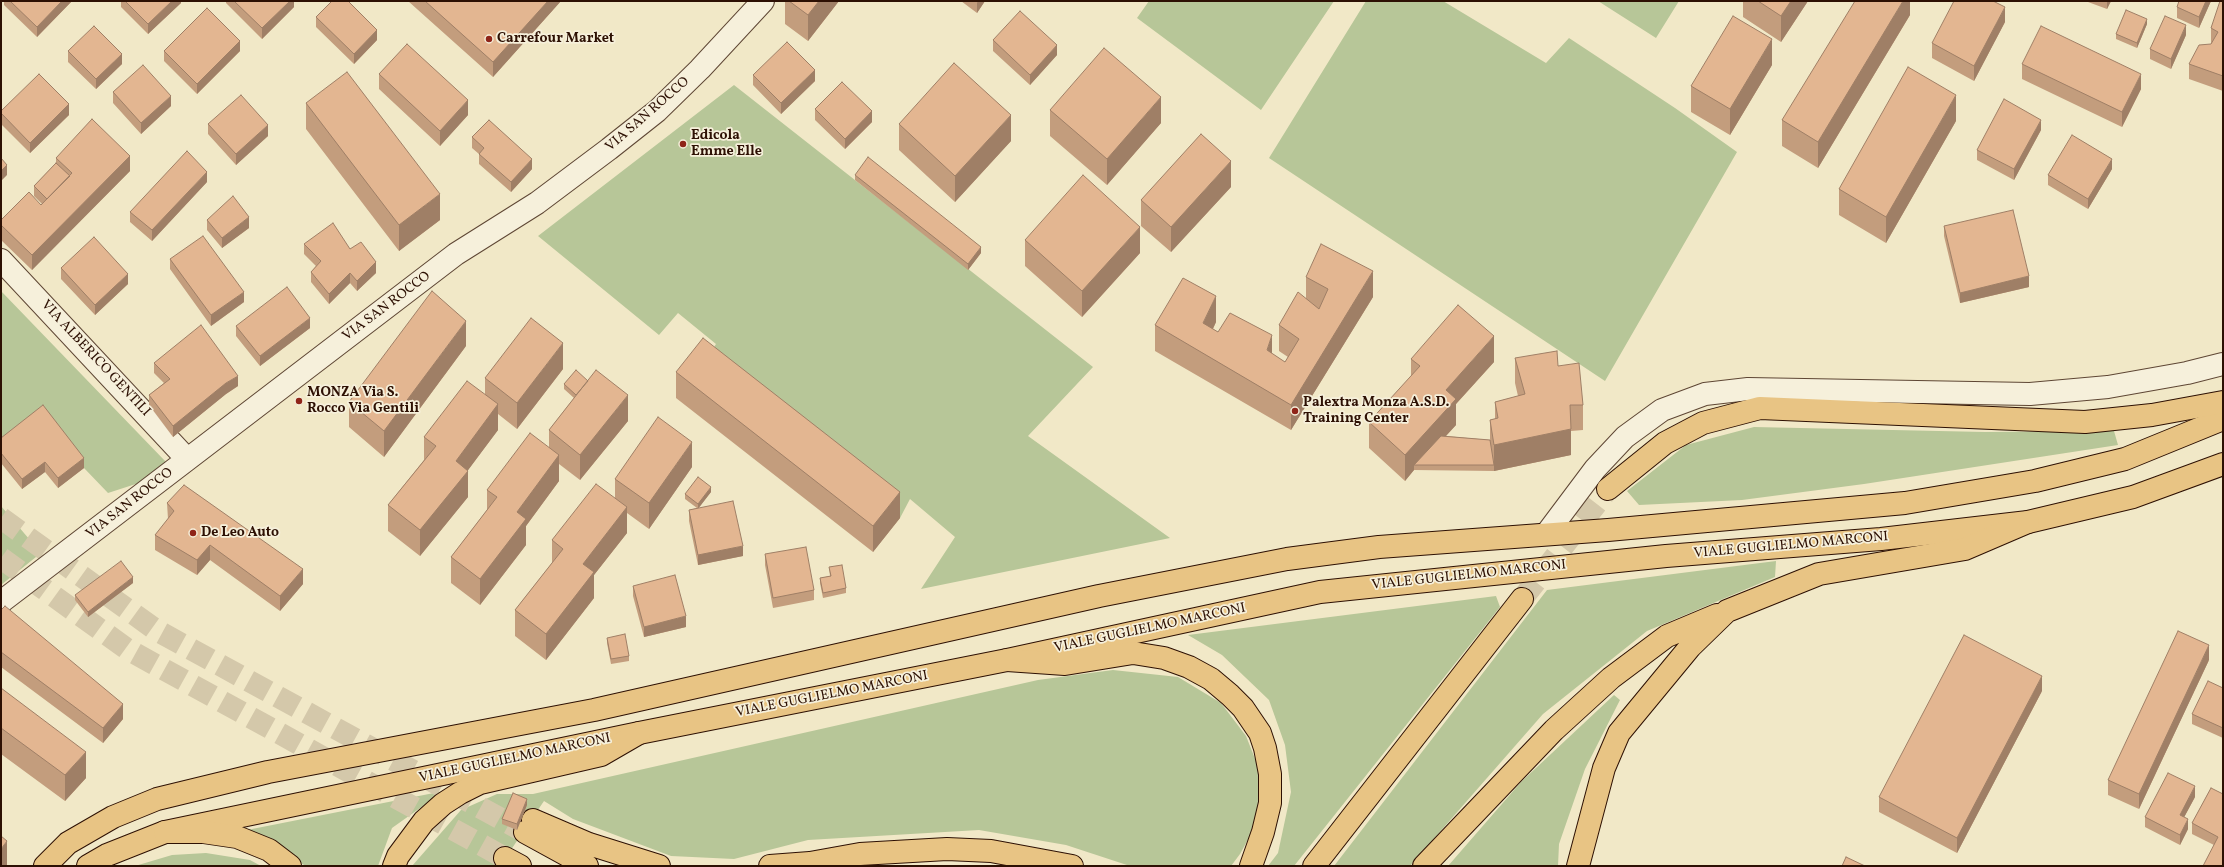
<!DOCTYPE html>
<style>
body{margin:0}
#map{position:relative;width:2224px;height:867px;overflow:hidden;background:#f1e8c7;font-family:Vollkorn,serif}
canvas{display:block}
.frame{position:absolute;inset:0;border:2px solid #2d1003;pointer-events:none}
</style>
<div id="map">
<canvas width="2224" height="867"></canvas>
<div class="frame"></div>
</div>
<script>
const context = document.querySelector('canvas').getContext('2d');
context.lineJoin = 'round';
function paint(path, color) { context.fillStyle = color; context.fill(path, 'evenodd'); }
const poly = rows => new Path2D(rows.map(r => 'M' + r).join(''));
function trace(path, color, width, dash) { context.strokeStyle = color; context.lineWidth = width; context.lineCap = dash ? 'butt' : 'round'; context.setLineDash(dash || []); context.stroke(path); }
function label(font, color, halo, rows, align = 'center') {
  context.font = font + ' Vollkorn,serif'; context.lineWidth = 3.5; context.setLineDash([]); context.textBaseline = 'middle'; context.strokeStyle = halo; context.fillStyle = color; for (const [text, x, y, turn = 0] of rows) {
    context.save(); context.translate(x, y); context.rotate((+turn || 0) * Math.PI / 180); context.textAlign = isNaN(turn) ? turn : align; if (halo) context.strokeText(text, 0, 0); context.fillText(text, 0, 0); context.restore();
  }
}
const green = poly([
 [1149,1,1334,1,1261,110,1137,18],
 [1366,1,1443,1,1546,63,1569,38,1675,108,1737,152,1605,381,1269,158],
 [1598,1,1679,1,1656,38],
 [734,85,1093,367,1028,436,1170,538,921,589,955,537,910,499,900,518,703,364,716,344,678,313,659,335,538,236],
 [1,291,166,462,145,481,108,493,84,468,1,449],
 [1754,427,1985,432,2114,431,2118,445,1864,484,1742,500,1639,505,1627,491,1686,445],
 [1,506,41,553,1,585],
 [1776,561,1775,577,1647,631,1543,714,1410,866,1334,866,1547,590],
 [1496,596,1500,607,1294,866,1268,866,1278,853,1291,792,1285,745,1269,700,1222,655,1188,635],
 [1113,670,1178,677,1221,703,1246,736,1265,784,1256,825,1240,854,1231,866,1130,866,1066,845,979,830,808,840,734,859,671,856,573,819,544,801,500,866,412,866,461,810,497,794,533,794,1038,680],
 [1614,695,1620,700,1585,769,1559,844,1558,866,1448,866,1521,782],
 [444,791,392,828,378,866,306,866,242,831],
 [206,853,250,860,261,866,135,866,172,855]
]);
const motorwayTunnel = poly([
 [1,518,156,630,525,832],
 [1,558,127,649,505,858],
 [1522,599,1608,489]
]);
const minor = poly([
 [1,260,187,459],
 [1547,533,1595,469,1625,437,1662,410,1705,394,1748,389,2030,394,2108,387,2187,373,2223,364],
 [1,602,456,254,537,203,609,149,657,111,700,69,763,1]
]);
const primary = poly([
 [45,866,68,843,113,817,157,799,268,772,594,710,1099,596,1287,559,1379,547,1608,530,1905,503,2035,481,2125,459,2223,419],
 [88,866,107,855,165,832,639,733,1007,660,1320,592,1666,556,1881,539,2028,522,2133,497,2223,464]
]);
const motorway = poly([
 [1608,489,1665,443,1703,423,1760,408,2085,422,2152,415,2223,402],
 [1007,660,1065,664,1133,653,1164,658,1189,667,1211,679,1230,695,1243,708,1260,733,1265,748,1270,774,1270,803,1263,832,1251,866],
 [533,820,589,844,659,866],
 [165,832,203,832,237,837,269,850,290,866],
 [525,832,587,866],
 [505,858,520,866],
 [394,866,398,856,424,821,443,804,460,793,480,783,601,755,639,733],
 [770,866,810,863,860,854,947,849,991,851,1072,866],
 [1314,866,1522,599],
 [1424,866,1554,730,1611,678,1667,636,1717,615],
 [1578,866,1604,768,1619,733,1690,647,1727,611,1819,574,1965,549,2028,522]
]);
const wall = poly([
 [4,1,72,1,37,37,4,5],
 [121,1,181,1,181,3,148,34,121,7],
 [226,1,294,1,294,7,262,39,226,3],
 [408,1,561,1,493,77],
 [785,1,839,1,808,41,785,24],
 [961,1,985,1,977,13],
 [1743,1,1808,1,1781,42,1743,17],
 [1910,1,1910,15,1818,168,1782,146,1782,120],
 [2088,1,2111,1,2107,9,2088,2],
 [2211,1,2199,28,2177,18,2177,7],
 [2223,1,2223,91,2189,79,2189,64,2211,44,2211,28],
 [316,17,377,40,354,64,316,27],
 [2005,22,1974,81,1932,58,1932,43],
 [2147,24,2137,48,2116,39,2116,34],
 [2186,35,2171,69,2150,59,2150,49],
 [993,40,1057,55,1030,85,993,51],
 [68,51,122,64,96,89,68,62],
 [164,51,240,51,197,94,164,61],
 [2022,64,2141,89,2122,127,2022,79],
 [1772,65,1730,135,1691,112,1691,86],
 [379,74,468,115,440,146,379,89],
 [753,75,815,81,781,114,753,85],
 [113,92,171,106,141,134,113,103],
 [306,103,440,220,399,251,306,129],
 [815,109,872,122,845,149,815,120],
 [1050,110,1161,123,1107,185,1050,136],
 [1,111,69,115,30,153,1,124],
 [1956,121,1886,243,1839,215,1839,189],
 [208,124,268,136,236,165,208,134],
 [899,124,1011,141,955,202,899,150],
 [2041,130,2014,180,1977,160,1977,150],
 [472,137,532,169,511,192,479,164,479,154,472,148],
 [56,158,130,171,32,270,1,240,1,220,42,204,34,196,34,186,56,163],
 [2112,169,2088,209,2048,185,2048,175],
 [855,175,981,253,968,270,855,180],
 [207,182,152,241,130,222,130,212],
 [1231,187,1171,252,1141,226,1141,200],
 [207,220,249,228,222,248,207,230],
 [1944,226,2029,287,1960,303,1944,236],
 [1025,240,1140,253,1082,317,1025,266],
 [304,244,350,249,376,273,357,291,350,283,329,304,311,282,311,272,316,266,304,254],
 [170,259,244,302,211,326,170,269],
 [61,268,128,284,95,315,61,279],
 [1306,277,1373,297,1291,430,1155,351,1155,325,1216,322,1213,329,1218,332,1272,354,1285,362,1288,357,1279,351,1279,325,1306,298],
 [236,326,310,328,260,366,236,336],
 [466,346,384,457,349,427,349,402],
 [1515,358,1558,366,1583,405,1583,430,1571,431,1571,455,1494,471,1414,470,1405,481,1369,448,1369,422,1411,377,1411,359,1494,362,1456,404,1456,425,1446,436,1490,440,1490,420,1495,419,1495,402,1518,396,1515,383],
 [154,363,238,386,226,394,173,437,149,405,149,395,164,383,154,373],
 [563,369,517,429,498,414,498,430,467,471,468,497,420,556,388,531,388,505,424,460,424,437,485,395,485,378],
 [676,372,900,518,873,552,676,398],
 [564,384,628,421,580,480,559,464,559,481,526,526,526,545,480,605,451,583,451,557,487,510,487,490,549,447,549,430,574,398,564,389],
 [1,438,84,468,58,488,45,472,22,489,1,463],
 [692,467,649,529,627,513,627,533,594,575,594,598,546,660,515,636,515,610,552,563,552,540,615,498,615,479],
 [711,492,698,508,743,556,698,565,689,521,689,510,697,508,685,499,685,494],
 [167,503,303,584,280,611,210,560,197,575,155,550,155,535,168,519],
 [765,554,814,590,814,600,773,608,765,565],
 [829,567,846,588,846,593,823,598,820,583,820,578,830,576],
 [133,583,88,617,75,600,75,595],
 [633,586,686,627,644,637,633,596],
 [1,610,123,719,103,743,1,667],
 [607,638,629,656,629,661,611,664,607,643],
 [2209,660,2139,809,2108,795,2108,780],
 [1,688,86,778,65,801,1,754],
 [2223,688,2223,738,2192,724,2192,714],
 [2042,691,1957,853,1879,812,1879,797],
 [2211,788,2223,866,2214,845,2192,834,2192,823],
 [2195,797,2184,817,2188,829,2180,845,2145,827,2145,817],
 [527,805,517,830,502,824,502,819]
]);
const shadedWall = poly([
 [62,1,72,1,37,37,37,27],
 [172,1,181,1,181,3,148,34,148,24],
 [290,1,294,1,294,7,262,39,262,28],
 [548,1,561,1,493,77,493,62],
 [819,1,839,1,808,41,808,15],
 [978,1,985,1,977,13,977,3],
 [1791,1,1808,1,1781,42,1781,16],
 [1903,1,1910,1,1910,15,1818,168,1818,142],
 [2107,1,2111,1,2107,9],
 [2206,1,2211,1,2199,28,2199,17],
 [2005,7,2005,22,1974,81,1974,66],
 [2147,19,2147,24,2137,48,2137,43],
 [2186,25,2186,35,2171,69,2171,59],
 [377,30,377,40,354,64,354,54],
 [1772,39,1772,65,1730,135,1730,109],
 [240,41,240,51,197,94,197,84],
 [1057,45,1057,55,1030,85,1030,75],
 [122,54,122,64,96,89,96,79],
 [815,70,815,81,781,114,781,103],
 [2141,74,2141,89,2122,127,2122,112],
 [1956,95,1956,121,1886,243,1886,217],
 [171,96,171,106,141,134,141,123],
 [1161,97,1161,123,1107,185,1107,159],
 [468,100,468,115,440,146,440,131],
 [69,104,69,115,30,153,30,143],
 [872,111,872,122,845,149,845,139],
 [1011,115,1011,141,955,202,955,176],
 [2041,120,2041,130,2014,180,2014,169],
 [268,125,268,136,236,165,236,154],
 [130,156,130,171,32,270,32,255],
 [532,159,532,169,511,192,511,182],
 [2112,159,2112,169,2088,209,2088,199],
 [1231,161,1231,187,1171,252,1171,227],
 [7,165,7,175,1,181,1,171],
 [207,172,207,182,152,241,152,230],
 [440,194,440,220,399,251,399,225],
 [249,217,249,228,222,248,222,238],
 [1140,227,1140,253,1082,317,1082,291],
 [981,247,981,253,968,270,968,264],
 [376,262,376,273,357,291,357,281],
 [1373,271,1373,297,1291,430,1291,405],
 [350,273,350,283,329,304,329,294],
 [128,274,128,284,95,315,95,305],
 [2029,276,2029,287,1960,303,1960,293],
 [244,292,244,302,211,326,211,315],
 [1216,296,1216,322,1203,349,1203,323],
 [310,318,310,328,260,366,260,356],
 [466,321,466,346,384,457,384,431],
 [1272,335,1272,360,1267,350],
 [1494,336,1494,362,1456,404,1456,425,1419,465,1414,465,1414,470,1405,481,1405,455,1446,390],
 [563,343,563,369,517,429,517,403],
 [238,376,238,386,226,394,173,437,173,426,226,383],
 [628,395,628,421,580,480,580,455],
 [498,404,498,430,463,477,468,471,468,497,420,556,420,530,456,461],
 [1571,429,1571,455,1494,471,1494,445],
 [692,442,692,467,649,529,649,503],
 [559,455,559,481,526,526,526,545,480,605,480,579,517,512],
 [84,458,84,468,58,488,58,478],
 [45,462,45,472,22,489,22,479],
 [711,487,711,492,698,509,698,504],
 [900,492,900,518,873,552,873,526],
 [627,507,627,533,594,575,594,598,546,660,546,634,583,564],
 [210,545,210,560,197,575,197,560],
 [743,546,743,556,698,565,698,555],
 [303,569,303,584,280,611,280,596],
 [133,577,133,583,88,617,88,612],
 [686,616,686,627,644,637,644,627],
 [2209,645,2209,660,2139,809,2139,794],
 [2042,676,2042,691,1957,853,1957,838],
 [123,704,123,719,103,743,103,728],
 [86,752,86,778,65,801,65,775],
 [2195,786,2195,797,2180,825,2180,815],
 [527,799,527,805,517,830,517,824],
 [2188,819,2188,829,2180,845,2180,835],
 [7,841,7,866,1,866,1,849]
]);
const building = poly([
 [10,1,62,1,37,27,10,1],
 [125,1,172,1,148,24,125,1],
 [234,1,290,1,262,28,234,1],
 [332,1,348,1,377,30,354,54,316,17,332,1],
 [425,1,548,1,493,62,425,1],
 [789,1,819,1,808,15,789,1],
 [1758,1,1791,1,1781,16,1758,1],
 [1855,1,1903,1,1818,142,1782,120,1855,1],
 [1954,1,1993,1,2005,7,1974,66,1932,43,1954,1],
 [2179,1,2206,1,2199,17,2177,7,2179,1],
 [2220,1,2223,1,2223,76,2189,64,2199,45,2211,44,2218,32,2211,28,2220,1],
 [207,8,240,41,197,84,164,51,207,8],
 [2126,10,2147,19,2137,43,2116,34,2126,10],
 [1020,11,1057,45,1030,75,993,40,1020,11],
 [1733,16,1772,39,1730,109,1691,86,1733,16],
 [2165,16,2186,25,2171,59,2150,49,2165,16],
 [94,26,122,54,96,79,68,51,94,26],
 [2041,26,2141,74,2122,112,2022,64,2041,26],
 [787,42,815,70,781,103,753,75,787,42],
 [407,44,468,100,440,131,379,74,407,44],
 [1104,48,1161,97,1107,159,1050,110,1104,48],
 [954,63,1011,115,955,176,899,124,954,63],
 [143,65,171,96,141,123,113,92,143,65],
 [1908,67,1956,95,1886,217,1839,189,1908,67],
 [347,72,440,194,399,225,306,103,347,72],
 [39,74,69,104,30,143,1,113,1,111,39,74],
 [842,82,872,111,845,139,815,109,842,82],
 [241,95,268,125,236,154,208,124,241,95],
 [2004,99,2041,120,2014,169,1977,150,2004,99],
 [92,119,130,156,32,255,1,225,1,220,29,192,41,205,72,173,56,158,92,119],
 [489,120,532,159,511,182,479,154,484,148,472,137,489,120],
 [1201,134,1231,161,1171,227,1141,200,1201,134],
 [2072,135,2112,159,2088,199,2048,175,2072,135],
 [187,151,207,172,152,230,130,212,187,151],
 [868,157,981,247,968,264,855,175,868,157],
 [1,158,7,165,1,171,1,158],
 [56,163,70,176,47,199,34,186,56,163],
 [1083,175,1140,227,1082,291,1025,240,1083,175],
 [233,196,249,217,222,238,207,220,233,196],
 [2013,210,2029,276,1960,293,1944,226,2013,210],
 [333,223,350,249,361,242,376,262,357,281,350,273,329,294,311,272,321,261,304,244,333,223],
 [203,236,244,292,211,315,170,259,203,236],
 [94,237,128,274,95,305,61,268,94,237],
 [1321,244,1373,271,1291,405,1155,325,1183,278,1216,296,1203,323,1218,332,1230,313,1272,335,1267,350,1285,362,1299,339,1279,325,1298,292,1319,309,1328,289,1306,277,1321,244],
 [287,287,310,318,260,356,236,326,287,287],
 [432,291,466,321,384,431,349,402,432,291],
 [1458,305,1494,336,1446,390,1456,399,1405,455,1369,422,1420,366,1411,359,1458,305],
 [531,318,563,343,517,403,485,378,531,318],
 [201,325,238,376,226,383,173,426,149,395,170,379,154,363,201,325],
 [703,338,900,492,873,526,676,372,703,338],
 [1557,351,1558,366,1579,363,1583,405,1570,405,1571,429,1494,445,1490,420,1498,418,1495,402,1525,394,1515,358,1557,351],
 [576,370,588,381,576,395,564,384,576,370],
 [596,370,628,395,580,455,549,430,596,370],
 [467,381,498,404,456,461,468,471,420,530,388,505,436,446,424,437,467,381],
 [43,405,84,458,58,478,45,462,22,479,1,453,1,438,43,405],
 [658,417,692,442,649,503,615,479,658,417],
 [530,433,559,455,517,512,526,519,480,579,451,557,497,497,487,490,530,433],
 [1441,436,1490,440,1494,465,1414,465,1441,436],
 [698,477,711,487,698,504,685,494,698,477],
 [596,484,627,507,583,564,594,572,546,634,515,610,563,549,552,540,596,484],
 [184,485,303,569,280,596,210,545,197,560,155,535,174,511,167,503,184,485],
 [733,501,743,546,698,555,689,510,733,501],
 [806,547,814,590,773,598,765,554,806,547],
 [121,561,133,577,88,612,75,595,121,561],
 [842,565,846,588,823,593,820,578,831,576,829,567,842,565],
 [675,575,686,616,644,627,633,586,675,575],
 [5,606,123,704,103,728,1,652,1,610,5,606],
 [2178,631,2209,645,2139,794,2108,780,2178,631],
 [625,634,629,656,611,659,607,638,625,634],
 [1964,635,2042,676,1957,838,1879,797,1964,635],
 [2208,681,2223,688,2223,728,2192,714,2208,681],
 [1,688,86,752,65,775,1,728,1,688],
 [2168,773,2195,786,2180,815,2188,819,2180,835,2145,817,2168,773],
 [2211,788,2223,794,2223,866,2203,866,2218,837,2192,823,2211,788],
 [513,793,527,799,517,824,502,819,513,793],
 [1,836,7,841,1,849,1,836],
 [1846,857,1865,866,1842,866,1846,857]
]);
const markers = [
 [489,39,4,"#8f2418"],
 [683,144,4,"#8f2418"],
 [299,401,4,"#8f2418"],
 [1295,411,4,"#8f2418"],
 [193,533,4,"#8f2418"]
];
const poiNames = [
 ["Carrefour Market",497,39],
 ["Edicola",691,136],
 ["Emme Elle",691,152],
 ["MONZA Via S.",307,393],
 ["Rocco Via Gentili",307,409],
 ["Palextra Monza A.S.D.",1303,403],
 ["Training Center",1303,419],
 ["De Leo Auto",201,533]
];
const streetNames = [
 ["VIA SAN ROCCO",648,115,-41],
 ["VIA SAN ROCCO",387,307,-37],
 ["VIA ALBERICO GENTILI",95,359,47],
 ["VIA SAN ROCCO",130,504,-38],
 ["VIALE GUGLIELMO MARCONI",1791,546,-5],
 ["VIALE GUGLIELMO MARCONI",1469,576,-6],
 ["VIALE GUGLIELMO MARCONI",1150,629,-12],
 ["VIALE GUGLIELMO MARCONI",832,695,-11],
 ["VIALE GUGLIELMO MARCONI",515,759,-12]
];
paint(green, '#b7c698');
trace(motorwayTunnel, '#d4c8aa', 22, [22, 11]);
trace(minor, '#5e4634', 24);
trace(primary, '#2d1003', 24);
trace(motorway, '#2d1003', 24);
trace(minor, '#f6f0db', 22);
trace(primary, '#e8c484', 22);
trace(motorway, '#e8c484', 22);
paint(wall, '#c39d7d');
paint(shadedWall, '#9f7f66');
paint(building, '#e3b691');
trace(building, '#9f7f66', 1);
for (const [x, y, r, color] of markers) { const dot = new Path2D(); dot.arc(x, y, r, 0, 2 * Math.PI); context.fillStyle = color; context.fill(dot); trace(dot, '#f6f0db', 1.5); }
label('bold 14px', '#2d1003', '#f6f0db', poiNames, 'left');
label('14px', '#2d1003', '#f6f0db', streetNames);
</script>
